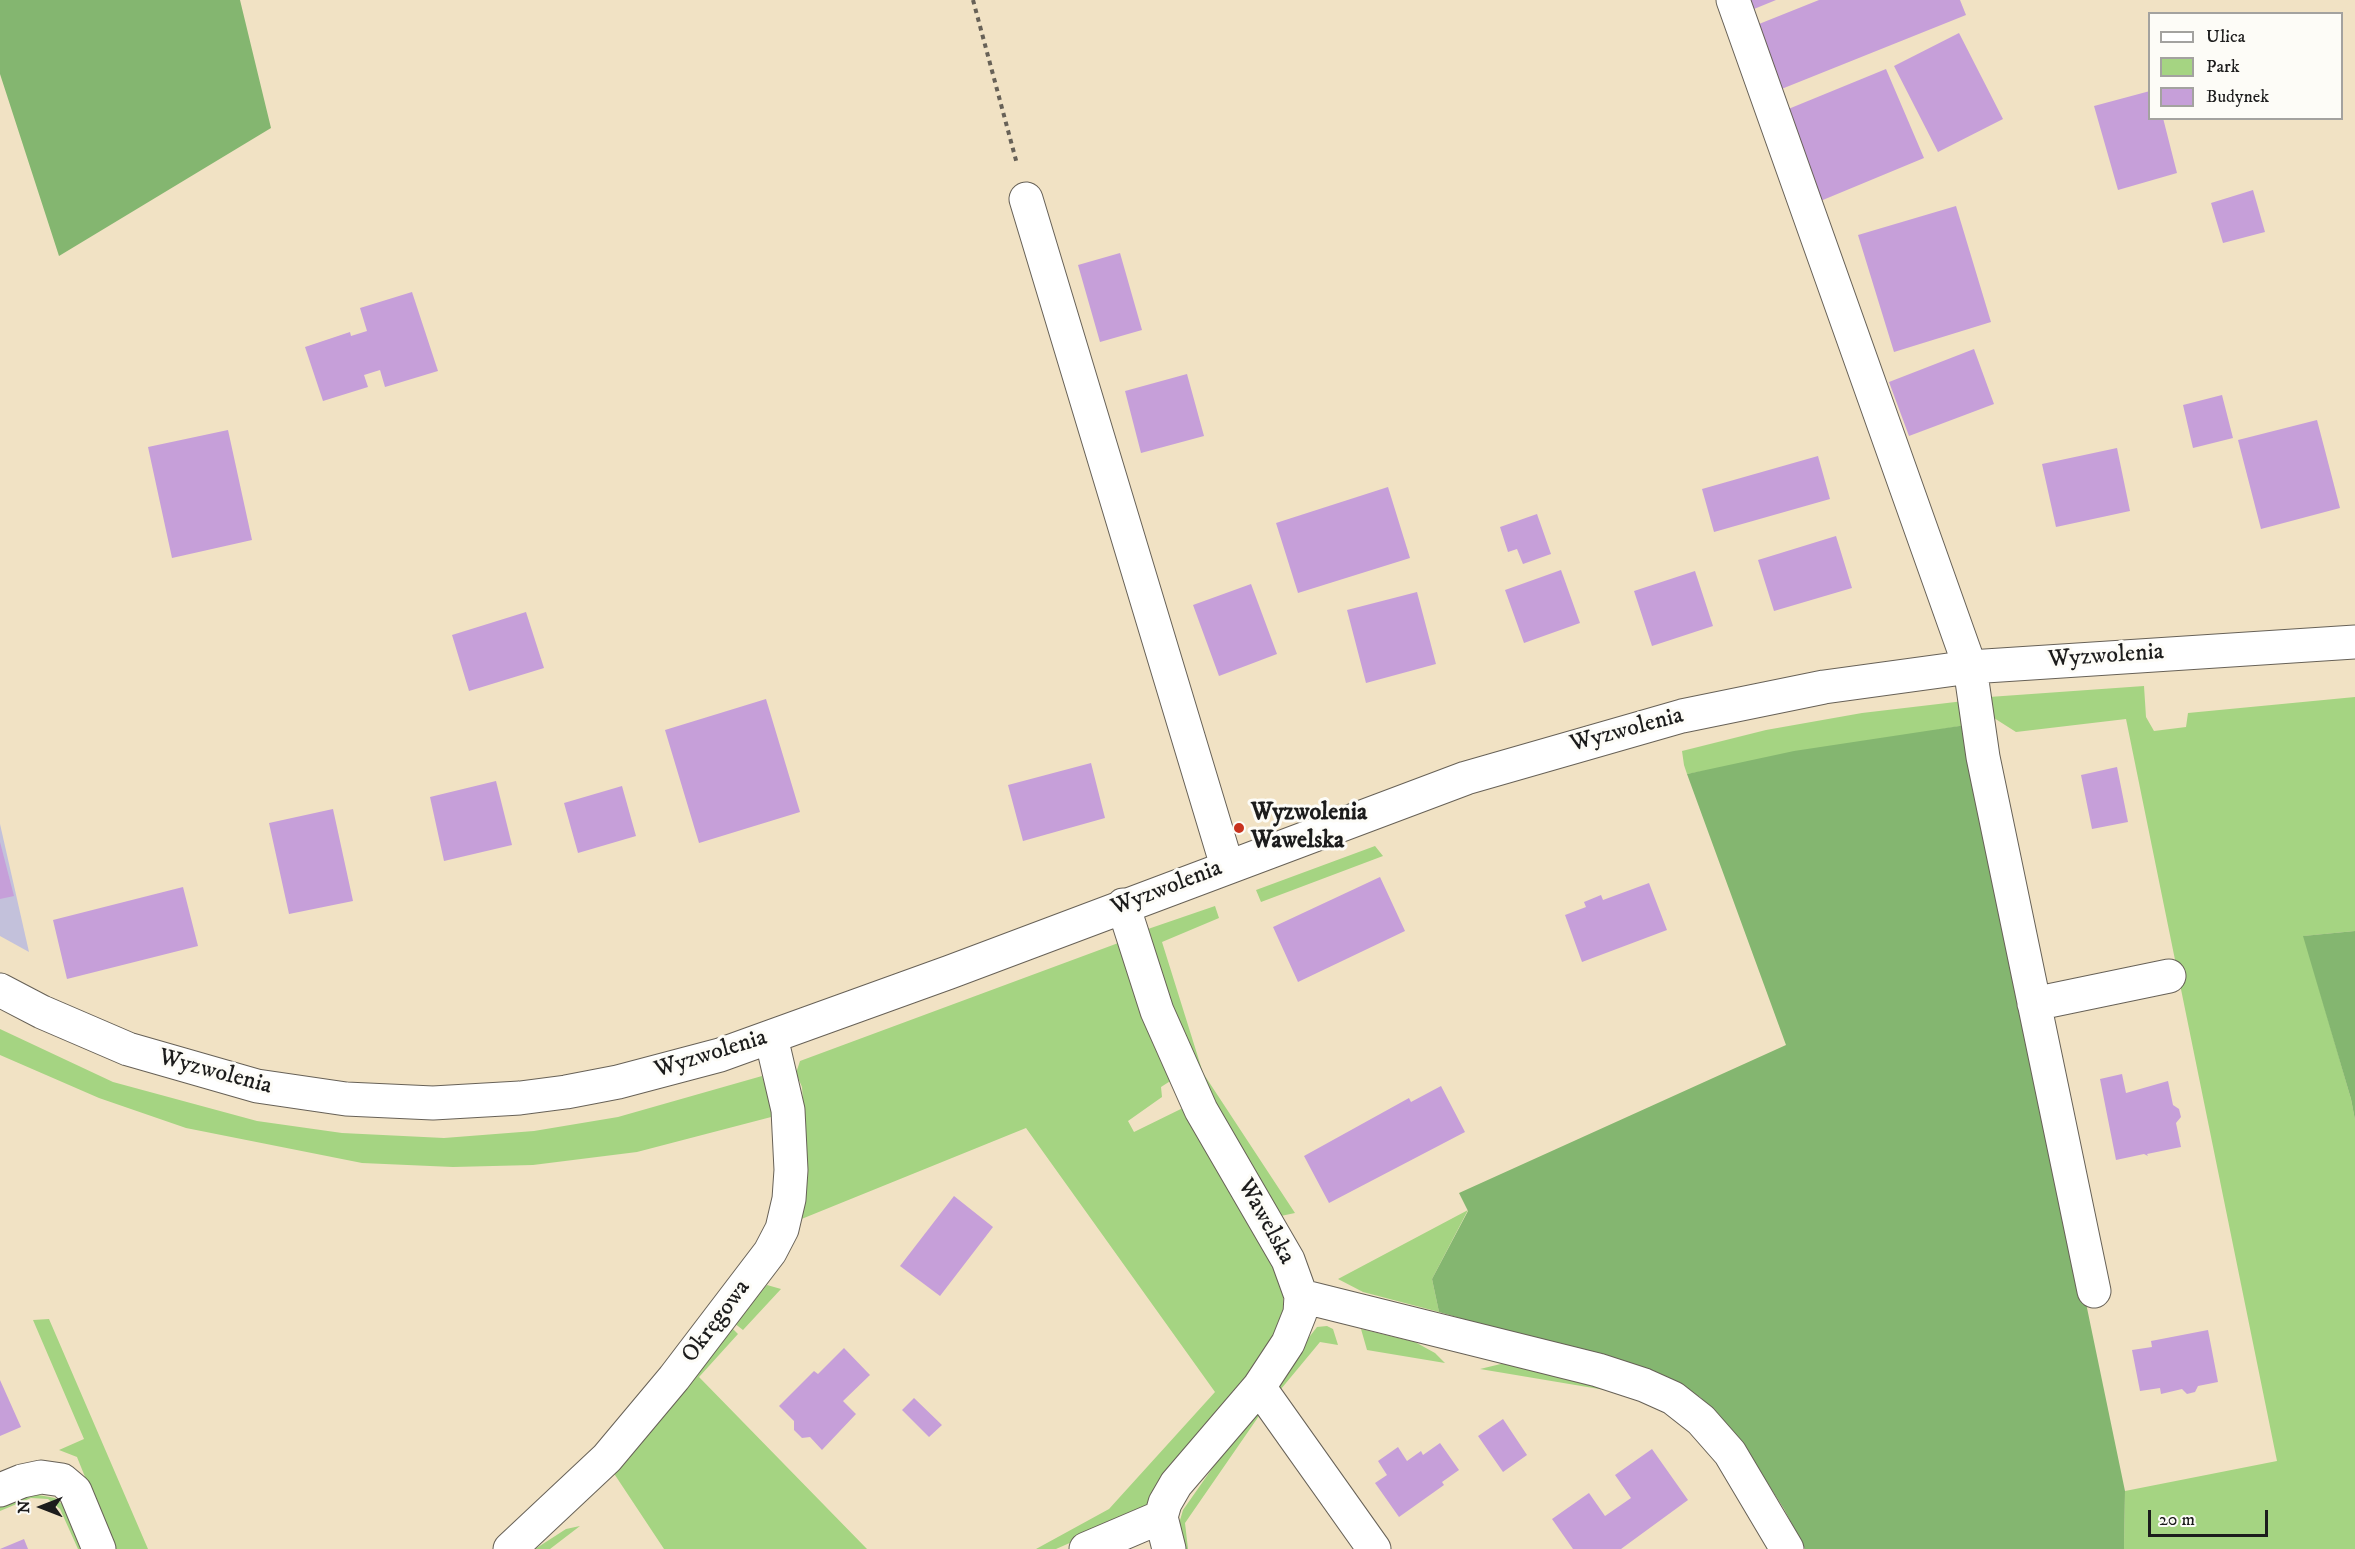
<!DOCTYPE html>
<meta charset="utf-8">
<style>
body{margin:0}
#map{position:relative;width:2355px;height:1549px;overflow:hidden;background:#f1e2c4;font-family:"IM FELL DW Pica",serif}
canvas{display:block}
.legend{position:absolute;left:2148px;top:12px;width:195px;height:108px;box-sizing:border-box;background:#fdfcf7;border:2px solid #a3a29f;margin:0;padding:8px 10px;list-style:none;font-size:18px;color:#1c1c1c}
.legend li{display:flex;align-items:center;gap:12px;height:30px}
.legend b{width:30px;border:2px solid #a3a29f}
.north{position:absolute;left:12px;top:1477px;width:60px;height:60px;-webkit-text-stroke:4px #fdfcf7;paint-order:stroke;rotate:270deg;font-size:16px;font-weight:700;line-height:24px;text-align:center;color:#1c1c1c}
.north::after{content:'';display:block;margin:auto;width:21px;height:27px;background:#1c1c1c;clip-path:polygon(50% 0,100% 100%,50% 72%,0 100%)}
.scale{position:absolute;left:2148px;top:1510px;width:120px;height:27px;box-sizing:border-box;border:3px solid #1c1c1c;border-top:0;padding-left:8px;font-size:18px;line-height:21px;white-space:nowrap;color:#1c1c1c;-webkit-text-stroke:4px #fdfcf7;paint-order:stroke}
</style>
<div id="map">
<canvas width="2355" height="1549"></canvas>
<ul class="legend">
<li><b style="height:8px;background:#fff"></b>Ulica</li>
<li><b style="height:16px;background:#a5d482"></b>Park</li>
<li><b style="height:16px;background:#c69fd9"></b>Budynek</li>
</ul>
<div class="north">N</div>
<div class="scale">20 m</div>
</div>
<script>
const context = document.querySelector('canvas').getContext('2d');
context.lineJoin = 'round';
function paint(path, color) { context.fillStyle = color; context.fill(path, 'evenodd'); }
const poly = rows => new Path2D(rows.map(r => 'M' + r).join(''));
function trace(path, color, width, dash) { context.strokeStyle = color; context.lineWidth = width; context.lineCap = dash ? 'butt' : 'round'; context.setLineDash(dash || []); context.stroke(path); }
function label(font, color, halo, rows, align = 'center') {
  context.font = font + ' "IM FELL DW Pica",serif'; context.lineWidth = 6; context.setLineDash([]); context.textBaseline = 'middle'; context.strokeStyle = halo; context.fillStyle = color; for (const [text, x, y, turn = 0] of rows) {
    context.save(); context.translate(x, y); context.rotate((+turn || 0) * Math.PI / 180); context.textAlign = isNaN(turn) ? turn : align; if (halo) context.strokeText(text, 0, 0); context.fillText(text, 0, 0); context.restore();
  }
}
const industrial = poly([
 [0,824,29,952,0,936]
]);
const green = poly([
 [2144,686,2146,717,2154,731,2186,727,2188,713,2355,697,2355,931,2304,936,2351,1099,2355,1120,2355,1549,2124,1549,2125,1491,2277,1461,2126,719,2016,732,1994,718,1989,697],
 [1964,701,1966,725,1687,774,1684,765,1682,751,1766,730,1862,713],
 [1375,846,1383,856,1261,902,1256,890],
 [1215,906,1219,918,1162,942,1203,1073,1295,1213,1276,1217,1185,1053,1148,929],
 [1121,942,1175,1078,1161,1087,1162,1097,1128,1121,1134,1132,1189,1105,1282,1282,1284,1310,1277,1336,1149,1508,1056,1549,1036,1549,1109,1509,1215,1392,1026,1128,799,1220,804,1114,802,1087,796,1073,800,1061],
 [0,1029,113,1082,257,1121,342,1133,444,1138,534,1131,618,1117,762,1076,775,1116,637,1152,533,1165,453,1167,362,1163,186,1128,99,1098,0,1055],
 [1468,1210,1432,1279,1439,1312,1363,1292,1338,1279],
 [767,1285,781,1289,743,1330,734,1323],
 [49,1319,148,1549,114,1549,77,1457,59,1450,84,1439,33,1320],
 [1327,1326,1333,1329,1338,1345,1320,1342,1281,1389,1275,1381,1317,1327],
 [731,1327,738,1334,699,1377,867,1549,664,1549,613,1472],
 [1361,1329,1415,1342,1435,1353,1445,1363,1367,1350],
 [1509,1362,1598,1382,1643,1395,1663,1404,1682,1419,1714,1451,1757,1519,1757,1526,1712,1453,1665,1410,1629,1394,1480,1369],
 [1256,1406,1261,1413,1185,1523,1188,1549,1179,1549,1178,1527,1183,1510],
 [33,1494,55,1498,67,1508,84,1549,78,1549,60,1509,48,1499,31,1498,0,1511,0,1504],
 [580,1526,550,1549,535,1549,566,1529]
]);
const forest = poly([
 [0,0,240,0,271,128,59,256,0,74],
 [1966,725,2125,1491,2124,1549,1805,1549,1784,1509,1739,1438,1700,1397,1658,1375,1439,1312,1432,1279,1468,1211,1459,1193,1786,1045,1687,774,1794,751],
 [2355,931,2355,1120,2351,1099,2303,936]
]);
const building = poly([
 [1751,0,1776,0,1754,9],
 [1819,0,1960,0,1966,15,1774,92,1749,28],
 [1959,33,2003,119,1938,152,1894,66],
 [1886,69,1924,158,1818,202,1781,112],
 [2150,91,2150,118,2163,118,2177,173,2118,190,2094,106],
 [2253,190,2265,232,2223,243,2211,203],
 [1956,206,1991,322,1894,352,1858,235],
 [1120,253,1142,330,1100,342,1078,265],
 [412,292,438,371,385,387,380,370,364,375,368,387,323,401,305,347,350,332,351,336,367,331,360,308],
 [1974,349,1994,404,1909,436,1889,382],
 [1187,374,1204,436,1141,453,1125,391],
 [2222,395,2233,438,2193,448,2183,405],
 [2317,420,2340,508,2261,529,2238,440],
 [228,430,252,540,172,558,148,447],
 [2117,448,2130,511,2056,527,2042,464],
 [1818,456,1830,499,1714,532,1702,489],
 [1388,487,1410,558,1298,593,1276,523],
 [1537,514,1551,554,1523,564,1517,549,1508,552,1500,527],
 [1836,536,1852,588,1774,611,1758,560],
 [1561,570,1580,623,1524,643,1505,590],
 [1695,571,1713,626,1652,646,1634,591],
 [1251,584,1277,654,1219,676,1193,605],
 [1417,592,1436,664,1366,683,1347,610],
 [526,612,544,668,469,691,452,635],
 [766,699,800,812,699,843,665,730],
 [1091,763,1105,818,1023,841,1008,785],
 [2117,767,2128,822,2092,829,2081,775],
 [496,781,512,845,444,861,430,797],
 [622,786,636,836,578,853,564,803],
 [333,809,353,901,289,914,269,823],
 [0,842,14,896,0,899],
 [1380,877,1405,931,1298,982,1273,927],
 [1649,883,1667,930,1582,962,1565,915,1586,907,1584,902,1601,895,1603,900],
 [183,887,198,946,67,979,53,920],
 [2122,1074,2126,1093,2168,1081,2173,1105,2179,1109,2181,1117,2176,1123,2181,1147,2147,1154,2148,1156,2144,1154,2116,1160,2100,1079],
 [1441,1086,1465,1132,1329,1203,1304,1156,1409,1098,1411,1102],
 [954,1196,993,1227,940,1296,900,1266],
 [2208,1330,2218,1382,2198,1386,2195,1392,2187,1394,2182,1389,2161,1394,2160,1388,2140,1391,2132,1350,2152,1347,2151,1341],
 [844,1348,870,1375,843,1401,856,1414,822,1450,810,1437,802,1438,794,1430,794,1421,779,1406,814,1371,818,1374],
 [0,1380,21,1427,0,1436],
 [914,1398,942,1425,929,1437,902,1410],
 [1503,1419,1527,1455,1503,1472,1478,1436],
 [1440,1443,1459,1470,1442,1482,1444,1485,1399,1517,1375,1483,1387,1475,1378,1461,1398,1447,1407,1461,1421,1451,1423,1455],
 [1652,1449,1688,1500,1621,1549,1573,1549,1552,1519,1589,1493,1605,1516,1631,1498,1615,1475],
 [24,1539,28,1549,0,1549]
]);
const path = poly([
 [973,0,1017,164]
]);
const minor = poly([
 [1733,0,1970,667,1983,757,2094,1291],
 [1026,199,1227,866],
 [1123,905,1157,1011,1201,1110,1288,1260,1301,1296,1300,1313,1288,1343,1259,1387,1176,1484,1165,1503,1161,1517,1169,1549],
 [0,990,42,1012,128,1049,257,1086,346,1099,433,1103,520,1098,566,1092,618,1082,720,1055,950,972,1466,778,1682,716,1824,687,1970,667,2355,642],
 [2034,1004,2169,976],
 [1301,1296,1598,1370,1644,1385,1673,1398,1701,1420,1730,1453,1787,1549],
 [1259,1387,1374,1549],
 [0,1490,22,1481,41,1477,62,1480,75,1491,99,1549],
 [510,1549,607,1458,674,1378,770,1252,782,1229,789,1199,791,1170,788,1110,771,1037],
 [1086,1549,1161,1517]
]);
const markers = [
 [1239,828,6,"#c8321e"]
];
const streetNames = [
 ["Wyzwolenia",2106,657,-4],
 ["Wyzwolenia",1627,731,-15],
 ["Wyzwolenia",1167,889,-21],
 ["Wyzwolenia",711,1055,-17],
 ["Wyzwolenia",215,1073,15],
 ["Wawelska",1265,1222,61],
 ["Okręgowa",717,1322,-53]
];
const poiNames = [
 ["Wyzwolenia",1251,814],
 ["Wawelska",1251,842]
];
paint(industrial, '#c3c1db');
paint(green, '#a5d482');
paint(forest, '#84b670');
paint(building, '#c69fd9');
trace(minor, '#676157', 35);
trace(path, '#676157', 4, [4.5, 4.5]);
trace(minor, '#fff', 33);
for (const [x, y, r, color] of markers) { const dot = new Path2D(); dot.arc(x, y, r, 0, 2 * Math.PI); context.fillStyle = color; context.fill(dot); trace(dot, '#fdfcf7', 2); }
label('24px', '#1c1c1c', '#fdfcf7', streetNames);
label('bold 24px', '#1c1c1c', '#fdfcf7', poiNames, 'left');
</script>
